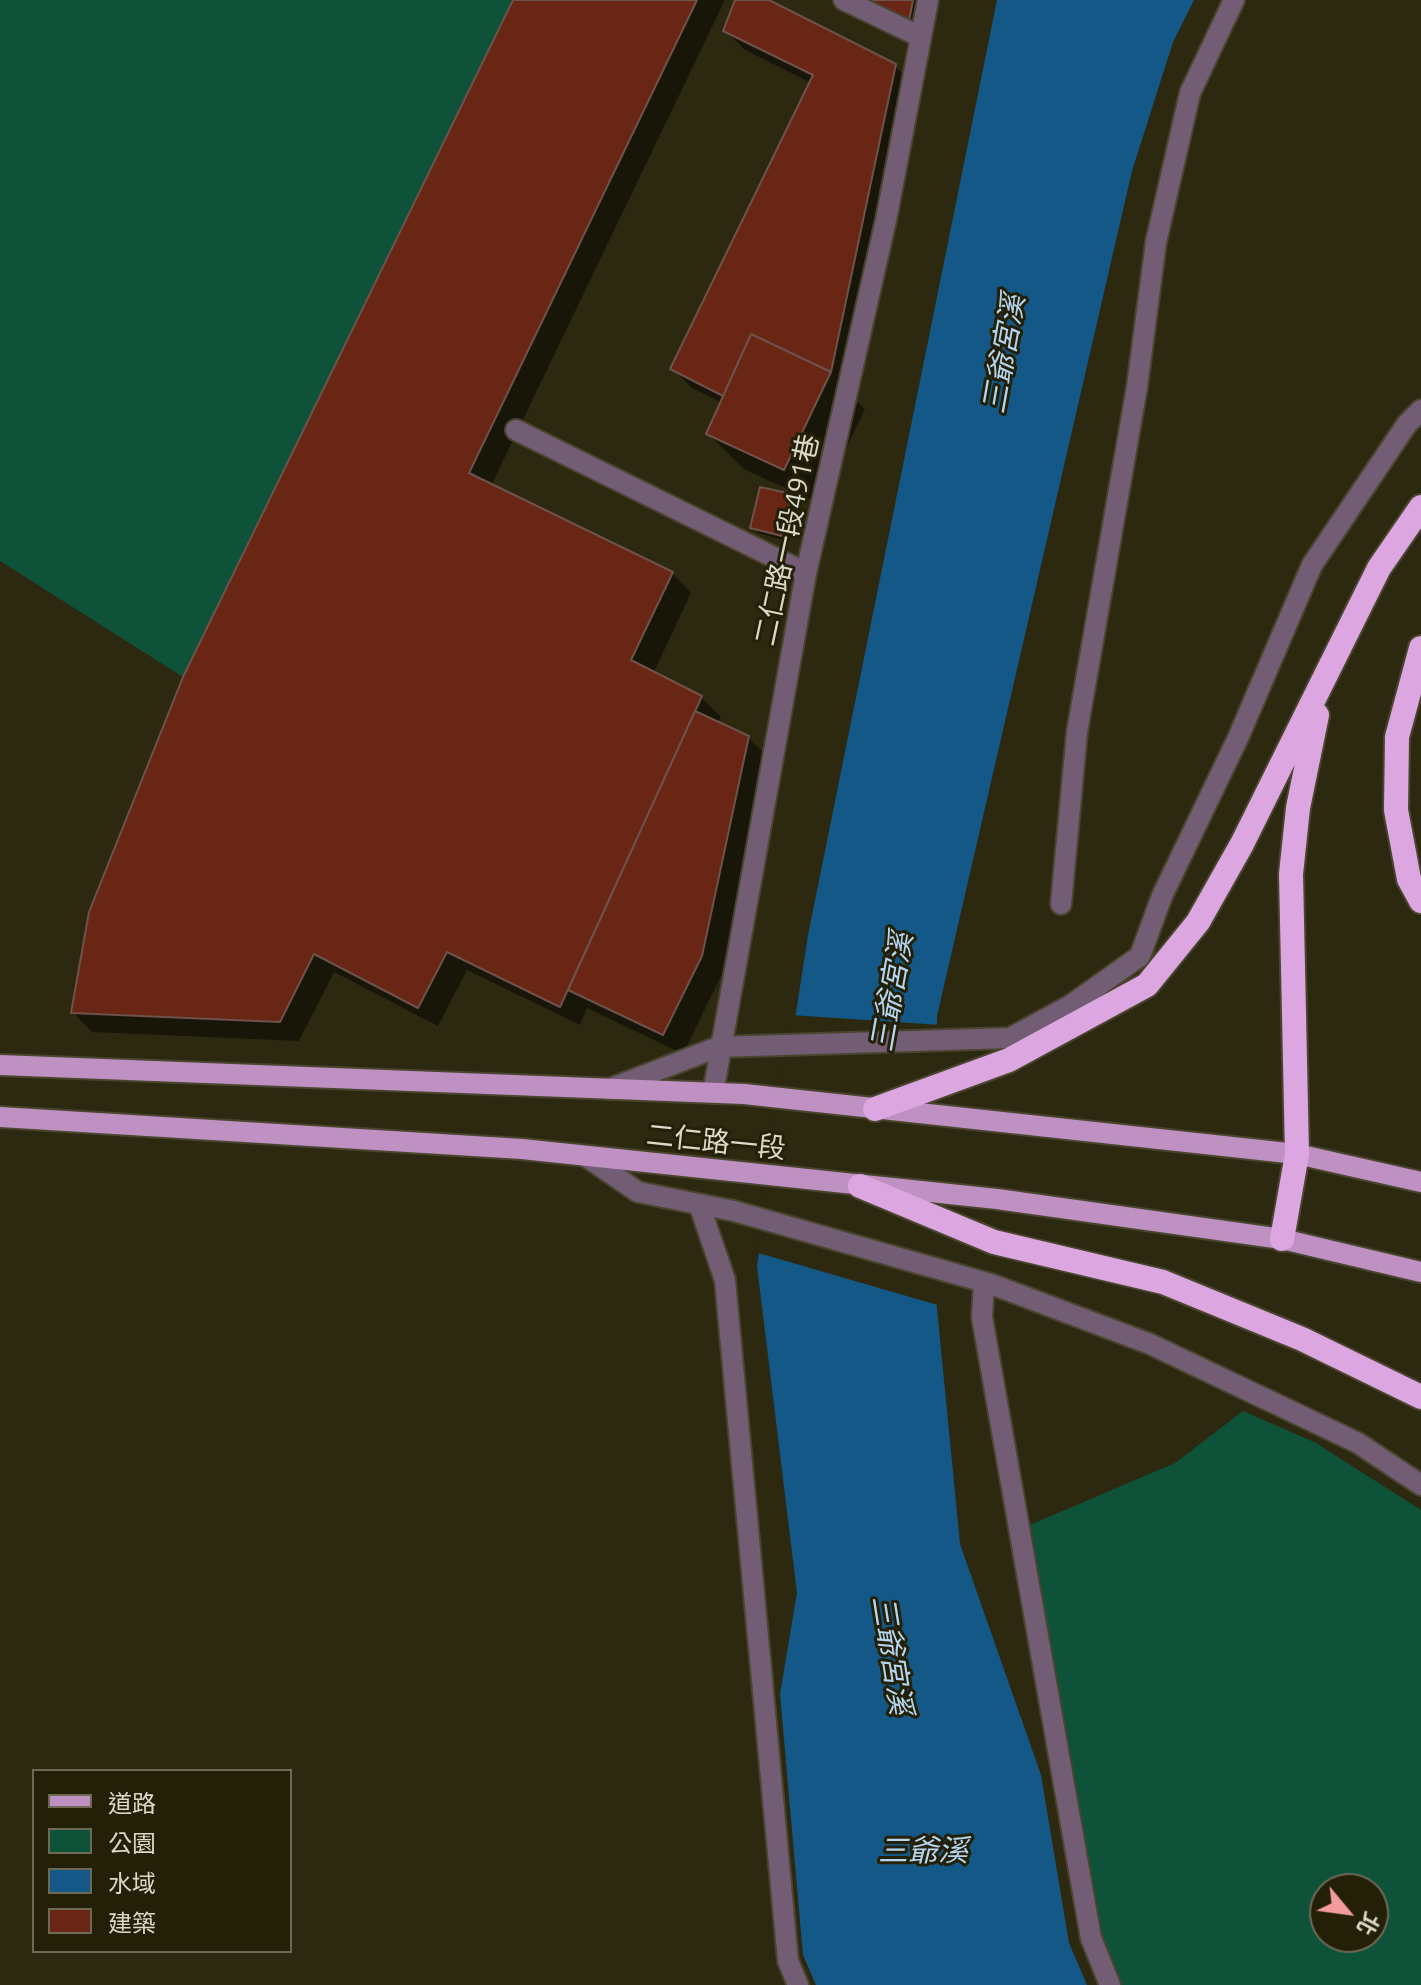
<!DOCTYPE html>
<meta charset="utf-8">
<style>
body{margin:0}
#map{position:relative;width:1421px;height:1985px;overflow:hidden;background:#2d2911;font-family:Ubuntu,"Noto Sans TC",sans-serif}
canvas{display:block}
.legend{position:absolute;left:32px;top:1769px;width:260px;height:184px;box-sizing:border-box;background:#241f07;border:2px solid #6d6955;margin:0;padding:10px 14px;list-style:none;font-size:24px;color:#dad8c9}
.legend li{display:flex;align-items:center;gap:16px;height:40px}
.legend b{width:40px;border:2px solid #6d6955}
.north{position:absolute;left:1309px;top:1873px;width:80px;height:80px;box-sizing:border-box;background:#241f07;border:2px solid #6d6955;border-radius:50%;rotate:119deg;font-size:22px;font-weight:700;line-height:32px;text-align:center;color:#dad8c9}
.north::after{content:'';display:block;margin:auto;width:28px;height:36px;background:#f49b9f;clip-path:polygon(50% 0,100% 100%,50% 72%,0 100%)}
</style>
<div id="map">
<canvas width="1421" height="1985"></canvas>
<ul class="legend">
<li><b style="height:10px;background:#bf91c2"></b>道路</li>
<li><b style="height:22px;background:#0d5239"></b>公園</li>
<li><b style="height:22px;background:#145887"></b>水域</li>
<li><b style="height:22px;background:#692615"></b>建築</li>
</ul>
<div class="north">北</div>
</div>
<script>
const context = document.querySelector('canvas').getContext('2d');
context.lineJoin = 'round';
function paint(path, color) { context.fillStyle = color; context.fill(path, 'evenodd'); }
const poly = rows => new Path2D(rows.map(r => 'M' + r).join(''));
function trace(path, color, width, dash) { context.strokeStyle = color; context.lineWidth = width; context.lineCap = dash ? 'butt' : 'round'; context.setLineDash(dash || []); context.stroke(path); }
function label(font, color, halo, rows, align = 'center') {
  context.font = font + ' Ubuntu,"Noto Sans TC",sans-serif'; context.lineWidth = 6; context.setLineDash([]); context.textBaseline = 'middle'; context.strokeStyle = halo; context.fillStyle = color; for (const [text, x, y, turn = 0] of rows) {
    context.save(); context.translate(x, y); context.rotate((+turn || 0) * Math.PI / 180); context.textAlign = isNaN(turn) ? turn : align; if (halo) context.strokeText(text, 0, 0); context.fillText(text, 0, 0); context.restore();
  }
}
const green = poly([
 [0,0,513,0,183,677,0,561],
 [1243,1411,1316,1443,1421,1510,1421,1985,1110,1985,1018,1530,1175,1463],
 [1325,1889,1373,1889,1373,1937,1325,1937]
]);
const water = poly([
 [997,0,1194,0,1173,42,1132,171,937,1016,935,1288,960,1544,1041,1775,1069,1943,1087,1985,816,1985,803,1955,780,1694,797,1593,757,1266,808,935]
]);
const pier = poly([
 [791,1015,941,1025,941,1306,755,1252]
]);
const shadow = poly([
 [515,0,725,0,491,486,672,573,691,593,654,672,701,697,721,717,718,723,748,738,768,757,721,976,683,1054,587,1008,580,1025,467,970,438,1026,334,972,299,1041,92,1032,73,1012],
 [737,0,764,0,895,66,915,86,850,394,865,409,820,504,744,469,708,434,722,403,692,388,672,368,811,83,745,50,725,30],
 [846,0,935,0,928,39],
 [791,496,797,502,787,541,758,533,752,527]
]);
const building = poly([
 [513,0,697,0,469,473,673,572,631,660,702,696,560,1007,447,952,418,1008,314,954,280,1022,71,1013,89,912,183,677,513,0],
 [735,0,769,0,896,64,831,372,751,334,723,396,670,369,813,75,723,31,735,0],
 [864,0,913,0,909,21,864,0],
 [751,334,831,372,784,470,706,434,751,334],
 [760,487,792,494,782,536,750,528,760,487],
 [695,711,749,736,702,956,663,1035,568,990,695,711]
]);
const minor = poly([
 [844,0,921,37],
 [516,430,806,573],
 [1061,904,1077,732,1137,387,1156,242,1190,93,1234,0],
 [609,1089,718,1047,1010,1038,1071,1005,1140,956,1162,896,1238,738,1312,565,1407,424,1421,410],
 [713,1093,806,573,886,220,928,0],
 [587,1157,638,1192,734,1211,991,1284,1150,1344,1358,1443,1421,1485],
 [699,1204,725,1280,788,1961,798,1985],
 [984,1282,982,1317,1091,1938,1110,1985]
]);
const major = poly([
 [0,1065,744,1094,1297,1154,1421,1182],
 [0,1117,522,1149,997,1199,1282,1239,1421,1272]
]);
const highway = poly([
 [1421,648,1397,737,1396,810,1409,879,1421,901],
 [875,1109,1009,1060,1147,985,1198,922,1242,844,1379,568,1421,507],
 [860,1186,994,1242,1163,1282,1302,1339,1421,1397],
 [1282,1239,1297,1154,1291,874,1298,808,1317,715]
]);
const streetNames = [
 ["二仁路一段491巷",787,540,-78],
 ["二仁路一段",716,1142,6]
];
const waterNames = [
 ["三爺宮溪",1004,354,-80],
 ["三爺宮溪",892,992,-80],
 ["三爺宮溪",892,1655,81],
 ["三爺溪",923,1851]
];
paint(green, '#0d5239');
paint(water, '#145887');
paint(pier, '#2d2911');
paint(shadow, '#0007');
paint(building, '#692615');
trace(building, '#6e524b', 2);
trace(minor, '#49452e', 24);
trace(major, '#49452e', 24);
trace(highway, '#49452e', 28);
trace(minor, '#735d75', 20);
trace(major, '#bf91c2', 20);
trace(highway, '#dca6e1', 24);
label('28px', '#dad8c9', '#241f07', streetNames);
label('italic 30px', '#b4d4f0', '#241f07', waterNames);
</script>
